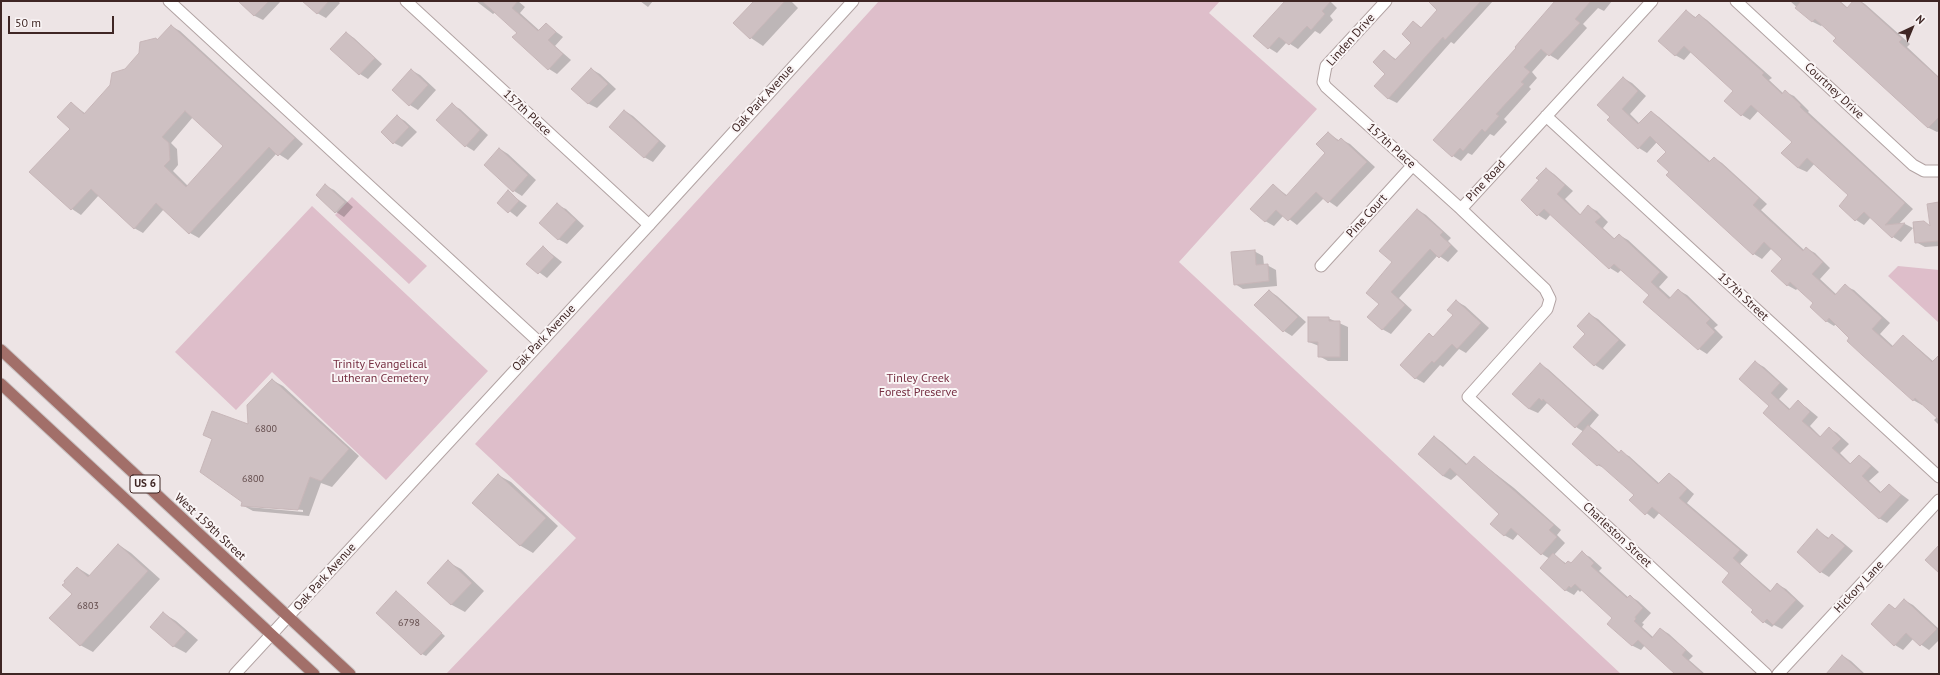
<!DOCTYPE html>
<style>
body{margin:0}
#map{position:relative;width:1940px;height:675px;overflow:hidden;background:#ede4e5;font-family:"PT Sans",sans-serif}
canvas{display:block}
.frame{position:absolute;inset:0;border:2px solid #3f2624;pointer-events:none}
.north{position:absolute;left:1892px;top:8px;width:40px;height:40px;-webkit-text-stroke:3px #faf5f6;paint-order:stroke;rotate:44deg;font-size:11px;font-weight:700;line-height:16px;text-align:center;color:#3f2624}
.north::after{content:'';display:block;margin:auto;width:14px;height:18px;background:#3f2624;clip-path:polygon(50% 0,100% 100%,50% 72%,0 100%)}
.scale{position:absolute;left:8px;top:16px;width:106px;height:18px;box-sizing:border-box;border:2px solid #3f2624;border-top:0;padding-left:5px;font-size:12px;line-height:14px;white-space:nowrap;color:#3f2624;-webkit-text-stroke:3px #faf5f6;paint-order:stroke}
</style>
<div id="map">
<canvas width="1940" height="675"></canvas>
<div class="frame"></div>
<div class="north">N</div>
<div class="scale">50 m</div>
</div>
<script>
const context = document.querySelector('canvas').getContext('2d');
context.lineJoin = 'round';
function paint(path, color) { context.fillStyle = color; context.fill(path, 'evenodd'); }
const poly = rows => new Path2D(rows.map(r => 'M' + r).join(''));
function trace(path, color, width, dash) { context.strokeStyle = color; context.lineWidth = width; context.lineCap = dash ? 'butt' : 'round'; context.setLineDash(dash || []); context.stroke(path); }
function label(font, color, halo, rows, align = 'center') {
  context.font = font + ' "PT Sans",sans-serif'; context.lineWidth = 4; context.setLineDash([]); context.textBaseline = 'middle'; context.strokeStyle = halo; context.fillStyle = color; for (const [text, x, y, turn = 0] of rows) {
    context.save(); context.translate(x, y); context.rotate((+turn || 0) * Math.PI / 180); context.textAlign = isNaN(turn) ? turn : align; if (halo) context.strokeText(text, 0, 0); context.fillText(text, 0, 0); context.restore();
  }
}
const green = poly([
 [879,1,1220,1,1209,13,1317,109,1179,262,1621,674,446,674,576,538,475,444],
 [352,197,427,266,409,284,335,215],
 [312,206,488,371,386,480,272,372,236,410,175,352],
 [1898,266,1939,270,1939,323,1888,276]
]);
const shadow = poly([
 [239,1,281,1,263,20,255,16],
 [304,1,338,1,340,3,326,18,317,13],
 [476,1,518,1,525,7,520,13,540,31,546,24,563,37,555,46,571,60,557,74,549,69,514,37,518,33,496,12,493,14],
 [640,1,653,1,648,7],
 [755,1,791,1,798,8,763,46,751,38],
 [1286,1,1330,1,1337,8,1330,16,1333,20,1320,34,1315,31,1298,49,1287,42,1277,53,1269,48],
 [1433,1,1493,1,1454,44,1451,42,1397,103,1389,99,1375,86,1386,73,1384,51,1397,60,1413,42,1414,22,1422,28,1439,10],
 [1557,1,1612,1,1604,11,1598,8,1583,24,1587,28,1558,60,1548,54,1532,72,1537,78,1529,87,1531,89,1504,119,1507,122,1494,136,1490,134,1472,155,1468,153,1461,161,1453,156,1489,80],
 [1790,1,1840,1,1848,8,1855,1,1860,1,1865,4,1910,44,1907,47,1939,77,1939,131,1937,132,1929,128,1835,41,1837,38,1823,24,1821,26,1813,22],
 [1686,11,1697,18,1699,15,1707,20,1772,78,1769,80,1784,94,1785,92,1794,96,1809,111,1808,112,1913,209,1898,225,1905,224,1913,228,1901,242,1893,237,1871,217,1864,225,1856,220,1840,206,1850,195,1815,163,1807,172,1798,168,1783,153,1793,142,1759,110,1750,120,1742,115,1734,91,1691,52,1684,60,1675,55],
 [171,26,180,31,303,144,288,160,277,153,199,238,190,233,164,209,143,233,134,228,99,195,81,215,72,209,30,172,71,129,71,103,86,114,125,70,158,41],
 [193,117,224,145,188,186,173,171,178,165,177,149,171,143],
 [346,33,354,38,382,64,368,79,360,74,332,48],
 [591,69,600,74,616,89,597,108,589,104,573,88],
 [411,70,420,75,436,90,418,110,410,105],
 [1623,78,1632,83,1646,96,1630,114,1640,124,1651,112,1659,117,1711,162,1714,158,1722,163,1767,204,1761,210,1804,250,1806,248,1815,253,1830,268,1820,279,1837,295,1845,286,1854,290,1890,323,1880,334,1894,347,1903,337,1911,342,1934,362,1939,363,1939,425,1934,420,1937,417,1923,404,1922,405,1913,400,1836,324,1834,326,1826,321,1815,303,1798,288,1796,290,1787,285,1784,259,1772,248,1762,259,1754,254,1670,172,1668,152,1657,142,1647,153,1639,148,1612,117],
 [452,105,460,109,488,135,474,151,466,146],
 [625,111,633,116,666,146,653,162,644,157],
 [397,116,405,121,417,132,402,147,394,143],
 [1328,133,1340,141,1342,140,1350,144,1375,167,1337,207,1324,198,1297,225,1284,215,1274,226,1265,221,1273,185,1288,196,1327,153],
 [500,149,508,154,536,180,522,196,514,191],
 [1546,169,1554,174,1573,191,1565,199,1581,215,1589,207,1597,211,1608,222,1603,228,1615,239,1619,235,1628,240,1668,277,1659,287,1671,298,1678,290,1687,295,1718,325,1714,328,1723,337,1707,354,1699,349,1651,295,1622,269,1618,273,1610,268,1551,214,1546,220,1538,215,1540,180],
 [326,186,334,190,353,207,344,217,336,212],
 [508,192,527,206,517,217,498,202],
 [1939,203,1939,246,1925,247,1916,242,1924,222,1931,226],
 [557,205,566,209,584,226,567,244,558,239],
 [1418,210,1426,215,1451,238,1448,241,1458,251,1448,262,1438,255,1399,298,1412,310,1391,334,1382,329,1380,304,1393,262],
 [543,247,562,262,547,278,528,264],
 [1254,251,1263,256,1264,265,1267,265,1276,270,1277,286,1243,289,1235,284],
 [1269,291,1277,296,1306,322,1292,336,1284,331,1256,305],
 [1456,301,1465,306,1489,328,1466,353,1459,349,1443,367,1440,365,1424,383,1415,378,1429,334,1434,337,1454,315],
 [1589,314,1598,319,1626,345,1603,370,1595,365,1575,347,1587,334],
 [1328,318,1348,327,1348,361,1328,361,1319,356,1319,346,1309,342],
 [1755,362,1764,367,1788,389,1779,399,1791,410,1798,402,1806,407,1818,417,1810,426,1821,437,1829,428,1837,433,1849,444,1840,453,1851,464,1859,456,1867,461,1879,472,1869,481,1882,493,1889,485,1909,500,1887,523,1879,518,1771,406],
 [1540,365,1548,369,1599,415,1589,427,1596,431,1620,453,1629,456,1660,484,1669,474,1677,479,1694,494,1687,503,1748,555,1740,564,1771,591,1777,584,1786,589,1804,606,1782,629,1774,625,1772,627,1764,622,1752,612,1755,609,1731,573,1660,512,1654,519,1630,500,1635,495,1607,469,1597,465,1584,432,1576,427,1551,405,1547,403,1538,413,1529,409,1513,394],
 [272,380,283,386,359,456,332,487,321,483,309,516,253,511,242,505,249,426],
 [247,505,303,510,303,512,249,507],
 [1434,437,1442,442,1467,464,1474,457,1514,488,1561,530,1557,535,1565,543,1554,555,1567,564,1572,564,1582,553,1590,557,1602,568,1599,571,1629,598,1630,596,1638,601,1651,613,1642,623,1644,624,1642,627,1653,637,1661,629,1669,634,1693,656,1689,660,1705,674,1676,674,1645,645,1641,650,1633,646,1608,624,1614,618,1582,590,1580,592,1578,590,1574,595,1565,590,1550,559,1542,554,1518,534,1513,540,1504,535,1500,514,1458,474,1451,480,1443,476],
 [498,475,511,482,558,526,533,553,521,546,473,502],
 [1818,531,1829,538,1832,535,1840,540,1853,551,1829,577,1821,572,1798,552],
 [119,545,131,553,160,579,93,652,80,645,73,594,78,568,91,576],
 [448,562,461,569,484,591,465,612,452,605,428,583],
 [396,593,445,636,426,656,422,654],
 [1904,600,1913,605,1939,629,1939,640,1929,650,1913,639,1903,650,1895,645,1872,624,1890,605,1896,609],
 [163,613,176,621,198,640,186,653,173,646],
 [1843,656,1851,661,1865,674,1828,674]
]);
const building = poly([
 [238,1,269,1,254,16,238,1],
 [302,1,329,1,317,14,302,1],
 [482,1,518,1,512,8,538,31,546,23,556,32,548,40,563,54,548,70,512,37,517,33,482,1],
 [754,1,785,1,750,39,733,23,754,1],
 [1285,1,1331,1,1322,11,1325,14,1311,30,1307,26,1289,45,1279,37,1268,49,1253,36,1285,1],
 [1428,1,1481,1,1445,40,1443,37,1388,99,1374,86,1385,74,1373,62,1384,50,1395,60,1411,43,1402,34,1413,21,1421,28,1437,10,1428,1],
 [1555,1,1591,1,1575,19,1580,23,1549,56,1541,49,1524,67,1530,72,1521,82,1524,84,1496,114,1499,116,1485,132,1482,129,1463,151,1460,148,1452,157,1433,140,1516,48,1515,47,1555,1],
 [1801,1,1839,1,1847,8,1853,1,1860,1,1902,39,1899,42,1939,78,1939,117,1928,128,1833,41,1836,38,1815,19,1812,22,1795,8,1801,1],
 [1686,10,1695,18,1699,14,1764,73,1762,75,1782,94,1785,90,1801,105,1800,107,1905,203,1885,225,1905,223,1892,238,1864,212,1855,221,1839,206,1848,195,1807,158,1798,168,1781,153,1792,142,1751,105,1741,116,1724,101,1733,91,1684,46,1675,56,1658,41,1686,10],
 [171,25,295,138,278,156,269,147,189,234,156,203,134,229,91,189,71,210,29,172,70,129,57,117,71,102,84,114,110,85,112,73,125,69,139,53,140,42,156,38,157,40,171,25],
 [185,111,223,146,186,187,164,166,170,160,169,143,162,137,185,111],
 [346,32,375,58,359,75,330,49,346,32],
 [591,68,608,84,588,104,571,89,591,68],
 [411,69,428,85,409,106,392,90,411,69],
 [1623,77,1638,91,1622,109,1638,124,1651,111,1709,162,1714,157,1759,198,1753,205,1803,251,1806,247,1823,262,1812,274,1835,295,1845,284,1882,318,1872,329,1892,347,1903,335,1932,362,1939,355,1939,420,1915,398,1913,401,1862,355,1847,341,1849,338,1829,318,1826,322,1810,307,1813,303,1790,282,1787,286,1771,271,1782,259,1764,242,1753,255,1666,175,1669,172,1657,161,1666,152,1650,136,1638,149,1607,120,1610,117,1597,105,1623,77],
 [452,103,480,130,465,147,436,120,452,103],
 [624,110,659,141,644,158,609,127,624,110],
 [397,115,409,127,393,144,381,132,397,115],
 [1328,132,1338,141,1341,138,1367,162,1328,203,1316,192,1288,221,1276,210,1265,222,1250,209,1273,184,1286,196,1325,153,1316,144,1328,132],
 [499,148,528,175,513,192,484,165,499,148],
 [1546,168,1565,185,1557,194,1580,215,1588,205,1601,217,1595,222,1614,239,1619,234,1660,272,1651,282,1669,299,1678,289,1710,319,1706,323,1715,332,1698,350,1643,302,1649,295,1614,264,1609,269,1544,209,1537,216,1521,200,1539,180,1536,178,1546,168],
 [325,184,345,202,335,213,316,195,325,184],
 [508,190,519,201,508,213,497,203,508,190],
 [1939,202,1939,241,1915,243,1913,222,1924,221,1930,226,1927,204,1939,202],
 [557,203,576,220,558,240,539,223,557,203],
 [1417,209,1443,232,1440,235,1451,245,1439,258,1430,249,1391,292,1405,305,1382,330,1367,317,1379,304,1366,293,1392,262,1379,251,1417,209],
 [543,246,554,257,538,274,526,264,543,246],
 [1255,250,1256,265,1268,264,1269,281,1234,285,1231,252,1255,250],
 [1269,290,1298,317,1283,332,1254,305,1269,290],
 [1456,300,1481,323,1457,349,1452,344,1434,363,1432,361,1415,379,1400,365,1429,333,1433,337,1453,315,1447,310,1456,300],
 [1589,313,1619,340,1594,366,1573,347,1585,334,1577,326,1589,313],
 [1308,317,1329,317,1329,321,1340,321,1340,357,1318,357,1318,342,1308,342,1308,317],
 [1755,361,1780,383,1771,393,1789,410,1798,400,1810,412,1802,421,1820,437,1829,427,1841,439,1832,448,1850,464,1859,455,1871,466,1862,476,1880,493,1889,484,1901,495,1879,519,1763,413,1769,406,1739,379,1755,361],
 [1540,363,1592,410,1575,428,1543,399,1542,401,1539,398,1529,409,1512,394,1540,363],
 [272,379,349,449,321,481,310,477,298,510,241,506,242,502,200,472,212,439,203,435,212,411,248,424,247,405,272,379],
 [1588,425,1619,453,1621,450,1658,484,1669,473,1687,489,1679,498,1740,550,1733,558,1770,592,1777,583,1796,600,1773,625,1767,619,1763,623,1751,612,1753,610,1722,582,1729,573,1652,507,1645,515,1629,500,1634,495,1599,464,1597,466,1572,444,1588,425],
 [1434,436,1466,465,1474,456,1554,525,1549,530,1557,537,1541,555,1511,528,1504,536,1490,524,1499,514,1450,468,1443,476,1418,454,1434,436],
 [498,474,546,518,520,546,472,503,498,474],
 [1817,529,1828,539,1832,534,1845,546,1820,573,1797,552,1817,529],
 [118,544,148,571,80,646,49,618,72,594,62,585,65,583,64,581,77,567,88,577,118,544],
 [1939,545,1939,573,1925,560,1939,545],
 [1582,551,1594,563,1591,566,1627,598,1630,595,1643,608,1635,617,1636,619,1634,621,1652,638,1660,628,1686,650,1682,655,1703,674,1675,674,1638,640,1632,646,1607,624,1612,618,1575,584,1571,588,1569,586,1565,591,1540,568,1553,553,1565,564,1568,561,1571,563,1582,551],
 [448,560,472,583,451,605,427,583,448,560],
 [396,591,442,633,421,655,376,613,396,591],
 [1904,599,1937,629,1920,646,1906,633,1894,646,1871,624,1889,604,1895,609,1904,599],
 [163,612,186,632,173,647,150,627,163,612],
 [1842,655,1863,674,1826,674,1842,655]
]);
const minor = poly([
 [169,1,540,343],
 [406,1,649,225],
 [1386,1,1326,66,1323,82,1326,87,1461,209],
 [1652,1,1461,209,1545,289,1550,299,1547,309,1468,397,1766,674],
 [1736,1,1913,165,1924,171,1939,171],
 [1546,116,1939,477],
 [1321,266,1413,165],
 [1778,674,1939,500]
]);
const tertiary = poly([
 [235,674,649,225,853,1]
]);
const primary = poly([
 [1,350,350,674],
 [1,384,314,674]
]);
const numberNames = [
 ["6800",266,429],
 ["6800",253,479],
 ["6803",88,606],
 ["6798",409,623]
];
const shields = [
 [145,484,30]
];
const shieldNames = [
 ["US 6",145,484]
];
const streetNames = [
 ["Linden Drive",1351,40,-48],
 ["Courtney Drive",1834,91,43],
 ["Oak Park Avenue",763,99,-48],
 ["157th Place",527,113,43],
 ["157th Place",1391,146,42],
 ["Pine Road",1486,181,-47],
 ["Pine Court",1367,216,-48],
 ["157th Street",1743,297,43],
 ["Oak Park Avenue",544,338,-47],
 ["West 159th Street",210,527,43],
 ["Charleston Street",1617,535,43],
 ["Oak Park Avenue",325,577,-48],
 ["Hickory Lane",1859,587,-47]
];
const parkNames = [
 ["Trinity Evangelical",380,365],
 ["Lutheran Cemetery",380,379],
 ["Tinley Creek",918,379],
 ["Forest Preserve",918,393]
];
paint(green, '#debeca');
paint(shadow, '#0003');
paint(building, '#cec0c2');
trace(building, '#c7b6b8', 1);
trace(minor, '#b2a3a3', 13);
trace(tertiary, '#b2a3a3', 13);
trace(primary, '#c9c2c2', 13);
trace(minor, '#fff', 11);
trace(tertiary, '#fff', 11);
trace(primary, '#a26f69', 11);
label('10px', '#634c4c', null, numberNames);
for (const [x, y, w] of shields) { const box = new Path2D(); box.roundRect(x - w / 2, y - 9, w, 18, 3); context.fillStyle = '#faf5f6'; context.fill(box); trace(box, '#3f2624', 1); }
label('bold 11px', '#3f2624', null, shieldNames);
label('12px', '#3f2624', '#faf5f6', streetNames);
label('12px', '#752e41', '#faf5f6', parkNames);
</script>
